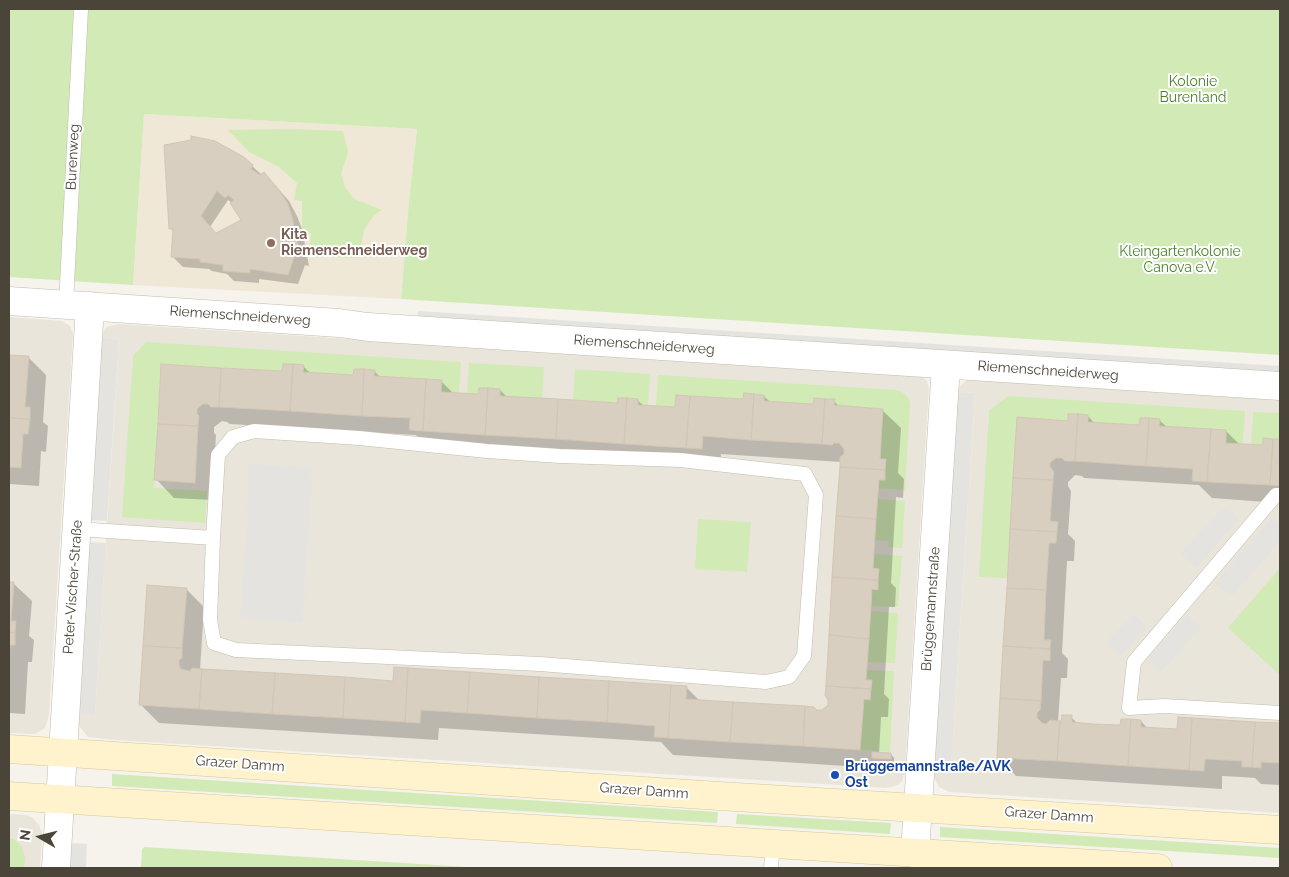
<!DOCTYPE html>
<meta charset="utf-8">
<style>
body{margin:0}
#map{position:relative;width:1289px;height:877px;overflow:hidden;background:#f6f3ec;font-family:Raleway,sans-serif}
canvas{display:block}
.frame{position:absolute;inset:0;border:10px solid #4b4439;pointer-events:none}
.north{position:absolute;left:15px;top:812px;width:50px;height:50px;-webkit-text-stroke:4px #fff;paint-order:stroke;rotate:278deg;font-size:14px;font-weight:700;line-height:20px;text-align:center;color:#4b4439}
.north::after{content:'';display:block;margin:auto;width:18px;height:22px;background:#4b4439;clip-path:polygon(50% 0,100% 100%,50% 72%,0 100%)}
</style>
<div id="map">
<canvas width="1289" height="877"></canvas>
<div class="frame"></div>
<div class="north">N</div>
</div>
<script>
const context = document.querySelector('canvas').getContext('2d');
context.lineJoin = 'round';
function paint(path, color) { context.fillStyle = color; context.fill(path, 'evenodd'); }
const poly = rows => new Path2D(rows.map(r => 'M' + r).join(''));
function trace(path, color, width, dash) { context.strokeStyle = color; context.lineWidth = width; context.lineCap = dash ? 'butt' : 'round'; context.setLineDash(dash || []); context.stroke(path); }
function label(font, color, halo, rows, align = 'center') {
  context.font = font + ' Raleway,sans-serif'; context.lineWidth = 4; context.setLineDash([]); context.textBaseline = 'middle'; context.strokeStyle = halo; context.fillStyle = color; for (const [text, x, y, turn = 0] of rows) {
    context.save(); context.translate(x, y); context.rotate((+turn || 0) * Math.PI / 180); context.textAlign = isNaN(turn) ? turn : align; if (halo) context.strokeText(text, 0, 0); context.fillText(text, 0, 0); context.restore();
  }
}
const residential = poly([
 [9,317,62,321,70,326,73,334,49,715,45,728,35,734,9,733],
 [118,324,921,376,927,381,929,388,905,771,902,781,898,785,887,788,115,740,88,737,79,726,78,713,95,714,119,339,104,338,102,335,106,327],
 [969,379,1280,397,1280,813,949,792,939,787,934,778,934,766,951,767,975,393,959,392,958,390,960,386],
 [9,814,27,815,33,818,39,825,42,833,40,868,9,868]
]);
const education = poly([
 [144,114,417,129,409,201,401,299,133,285]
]);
const green = poly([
 [9,9,1280,9,1280,355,401,299,409,201,417,129,144,114,133,285,9,277],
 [293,129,343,131,348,152,341,174,345,187,354,199,382,210,374,215,364,230,359,258,309,256,311,233,302,232,302,201,294,200,297,183,279,167,249,152,228,130],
 [146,342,461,362,459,393,441,392,442,380,374,376,374,370,354,369,353,375,303,372,303,365,283,364,282,371,162,364,154,488,207,491,205,523,122,517,133,356],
 [469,363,544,367,542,399,500,396,500,389,488,388,479,388,478,394,467,393],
 [575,369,650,374,648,405,638,405,627,398,618,398,617,403,573,400],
 [658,375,896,390,902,392,909,399,910,405,905,490,878,488,879,480,885,480,886,459,880,459,883,409,834,405,834,399,814,398,813,404,764,401,764,395,744,393,743,399,676,395,675,407,656,406],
 [1008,396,1245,411,1243,444,1226,443,1226,430,1159,426,1160,419,1140,418,1139,425,1088,422,1078,414,1068,414,1068,421,1017,417,1007,578,979,577,989,411],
 [1253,412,1280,413,1280,439,1264,438,1263,445,1251,444],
 [877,499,905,501,902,548,888,547,889,541,875,540],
 [698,519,751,522,747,572,695,569],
 [874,554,902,556,898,607,871,606,872,589,878,589,879,569,873,568],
 [1280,568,1280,675,1228,628],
 [870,611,898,613,895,663,867,662],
 [866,670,894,671,890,752,860,750,864,699,870,699,872,680,866,680],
 [112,774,718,812,717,823,112,786],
 [737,814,891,823,890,834,736,824],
 [940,827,1280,848,1280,858,940,837],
 [9,838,14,839,22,847,25,857,24,868,9,868],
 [145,847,484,868,141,868,142,849]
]);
const parking = poly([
 [418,311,1280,366,1280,374,417,320],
 [102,335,104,338,119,339,107,521,90,520],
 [958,390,959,392,975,393,951,767,934,766],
 [250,464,312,468,303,622,241,618],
 [1224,506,1239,519,1196,567,1181,554],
 [1272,518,1280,525,1280,541,1231,597,1215,583],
 [89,542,106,543,95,715,78,713],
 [1133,614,1147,627,1120,656,1106,644],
 [1187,615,1201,628,1160,672,1146,660],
 [70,843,87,844,86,868,68,868]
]);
const shadow = poly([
 [165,146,252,166,262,175,264,174,274,184,289,201,297,216,302,229,309,266,305,265,298,284,259,279,259,283,234,281,227,274,212,271,209,269,183,267,173,257,174,232,170,228],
 [228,200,233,204,243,221,216,234,210,227],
 [9,356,28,357,46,375,43,422,48,426,47,438,46,452,41,451,39,486,9,484],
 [163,366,283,373,303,366,310,373,354,376,374,371,380,377,441,381,454,394,480,396,500,390,507,397,618,404,637,400,644,406,677,408,745,400,764,396,770,402,815,405,834,401,840,407,882,410,901,428,898,473,904,479,903,498,896,497,891,583,896,588,895,607,889,607,884,694,889,699,888,717,881,717,879,754,891,754,894,758,894,762,878,761,878,768,673,755,661,742,439,728,438,740,159,723,141,705,186,589,204,607,200,670,394,682,686,687,700,701,822,711,829,706,841,462,721,454,720,466,429,448,416,435,230,424,227,422,222,421,214,427,214,433,216,435,212,500,174,498,156,479],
 [1088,416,1094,423,1140,426,1159,420,1167,427,1226,431,1240,445,1265,446,1265,440,1280,441,1280,503,1212,498,1199,485,1084,478,1082,476,1075,475,1068,482,1068,486,1071,491,1068,534,1075,541,1074,561,1067,561,1062,653,1068,659,1067,678,1061,678,1058,722,1062,722,1071,717,1078,724,1121,727,1141,721,1148,729,1178,731,1179,718,1280,725,1280,779,1279,779,1279,785,1261,784,1255,778,1241,777,1222,776,1222,789,1016,776,998,757,1018,419,1069,422],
 [9,583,13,583,32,601,29,636,34,640,32,662,28,662,25,714,9,713]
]);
const building = poly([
 [191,136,215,141,244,157,253,165,251,169,260,175,264,172,279,190,288,204,292,217,300,256,295,255,288,275,250,269,250,273,223,271,223,265,200,262,200,259,171,257,173,229,169,229,164,145,191,140,191,136],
 [217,191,225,198,228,195,234,200,230,203,241,220,216,233,201,216,217,191],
 [9,355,29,356,25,407,30,407,30,419,9,418,9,355],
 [161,364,221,368,219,407,211,407,208,404,203,404,197,409,197,414,199,416,198,426,158,424,161,364],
 [283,364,293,364,290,411,219,407,221,368,282,371,283,364],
 [293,364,304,365,303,372,353,375,354,369,364,369,362,416,290,411,293,364],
 [364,369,375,370,374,376,426,379,423,431,409,430,410,418,362,416,364,369],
 [426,379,442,380,441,392,478,394,479,388,488,388,485,435,423,431,426,379],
 [488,388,500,389,500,396,558,399,556,439,485,435,488,388],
 [744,393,754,394,751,440,703,436,702,449,686,448,690,396,743,399,744,393],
 [754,394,764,395,764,401,813,404,814,398,825,399,822,444,751,440,754,394],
 [676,395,690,396,686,448,624,444,627,398,638,399,638,405,675,407,676,395],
 [618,398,627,398,624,444,556,439,558,399,617,403,618,398],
 [825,399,835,399,834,405,883,409,880,459,886,459,885,470,840,467,840,457,844,454,844,449,839,443,834,443,832,445,822,444,825,399],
 [1068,414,1078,414,1075,461,1065,461,1062,458,1056,458,1050,463,1050,467,1054,472,1053,480,1013,478,1017,417,1068,421,1068,414],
 [1078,414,1088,415,1088,422,1139,425,1140,418,1149,418,1146,466,1075,461,1078,414],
 [9,418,30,419,28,434,23,434,21,468,9,467,9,418],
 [1149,418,1160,419,1159,426,1211,429,1207,482,1192,481,1193,469,1146,466,1149,418],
 [158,424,198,426,195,483,154,480,158,424],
 [1211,429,1226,430,1226,443,1263,445,1263,438,1273,439,1270,485,1207,482,1211,429],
 [1273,439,1280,439,1280,486,1270,485,1273,439],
 [840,467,885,470,885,480,879,480,876,519,836,516,840,467],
 [1013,478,1053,480,1050,521,1058,522,1057,532,1010,529,1013,478],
 [836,516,876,519,873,568,879,569,878,580,832,577,836,516],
 [1010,529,1057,532,1056,543,1049,543,1046,590,1007,588,1010,529],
 [832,577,878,580,878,590,872,589,869,639,829,635,832,577],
 [9,582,14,582,11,621,16,621,15,633,9,632,9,582],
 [147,585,187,588,182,648,143,646,147,585],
 [1007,588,1046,590,1044,640,1051,640,1050,649,1003,646,1007,588],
 [9,632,15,633,15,645,10,645,9,668,9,632],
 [829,635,869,639,866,680,872,680,871,689,826,686,829,635],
 [143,646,182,648,182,658,179,660,179,665,181,669,190,671,192,668,202,669,199,709,139,705,143,646],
 [1003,646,1050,649,1050,661,1043,660,1041,701,1000,698,1003,646],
 [394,667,408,668,405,722,343,718,345,677,393,681,394,667],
 [408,668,470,672,467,713,421,710,420,723,405,722,408,668],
 [202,669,275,673,272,714,199,709,202,669],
 [470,672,539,677,537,718,467,713,470,672],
 [275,673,345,677,343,718,272,714,275,673],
 [539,677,609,681,607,722,537,718,539,677],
 [609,681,671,685,668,738,654,737,655,726,607,722,609,681],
 [671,685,687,686,686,699,733,702,730,742,668,738,671,685],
 [826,686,871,689,870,700,864,699,860,750,803,746,805,706,814,707,817,710,822,710,828,705,828,700,825,695,826,686],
 [1000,698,1041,701,1040,710,1037,713,1037,718,1042,723,1046,724,1050,720,1060,721,1057,761,997,758,1000,698],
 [733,702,805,706,803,746,730,742,733,702],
 [1062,715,1072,715,1072,722,1093,724,1120,725,1121,719,1131,719,1128,766,1057,761,1060,721,1061,721,1062,715],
 [1178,717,1192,718,1189,770,1128,766,1131,719,1141,720,1141,727,1177,729,1178,717],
 [1192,718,1255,722,1252,767,1242,767,1242,761,1205,759,1204,771,1189,770,1192,718],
 [1255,722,1280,723,1280,763,1261,762,1261,768,1252,767,1255,722],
 [872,752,891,753,891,759,872,758,872,752]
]);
const lane = poly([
 [66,304,81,9],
 [1280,495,1276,495,1134,662,1129,708,1165,706,1280,713],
 [77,529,213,538,218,455,233,437,254,431,359,438,487,451,560,456,680,460,805,474,816,495,804,656,789,677,766,682,540,664,236,650,214,643,210,620,213,538],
 [771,868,773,844]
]);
const street = poly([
 [9,301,339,323,368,327,1280,386],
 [915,853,946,365],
 [56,868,90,306]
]);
const secondary = poly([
 [9,749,719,796,1280,830],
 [9,796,1158,868]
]);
const markers = [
 [271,243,5,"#8d6e63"],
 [835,775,5,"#1a4fb4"]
];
const parkNames = [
 ["Kolonie",1193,82],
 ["Burenland",1193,98],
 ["Kleingartenkolonie",1180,252],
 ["Canova e.V.",1180,268]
];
const streetNames = [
 ["Burenweg",73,157,-87],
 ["Riemenschneiderweg",240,316,4],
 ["Riemenschneiderweg",644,345,4],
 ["Riemenschneiderweg",1048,371,4],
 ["Peter-Vischer-Straße",73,587,-86],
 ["Brüggemannstraße",931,609,-86],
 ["Grazer Damm",240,764,4],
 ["Grazer Damm",644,791,4],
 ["Grazer Damm",1049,815,4]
];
const educationNames = [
 ["Kita",281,235],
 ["Riemenschneiderweg",281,251]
];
const transitNames = [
 ["Brüggemannstraße/AVK",845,767],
 ["Ost",845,783]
];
paint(residential, '#eae5da');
paint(education, '#efe8d6');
paint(green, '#d2eab5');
paint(parking, '#e5e3e0');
paint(shadow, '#0003');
paint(building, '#d8cfc1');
trace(building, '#d3c7b4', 1);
trace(lane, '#c2bbae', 15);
trace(street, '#c2bbae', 29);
trace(secondary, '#d6c79b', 29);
trace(lane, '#fff', 14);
trace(street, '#fff', 28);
trace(secondary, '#fff3cd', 28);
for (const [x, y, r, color] of markers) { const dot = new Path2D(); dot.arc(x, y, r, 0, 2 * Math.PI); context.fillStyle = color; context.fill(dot); trace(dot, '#fff', 2); }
label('14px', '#4a7f2a', '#fff', parkNames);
label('14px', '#4b4439', '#fff', streetNames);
label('bold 14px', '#785e54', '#fff', educationNames, 'left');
label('bold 14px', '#164399', '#fff', transitNames, 'left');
</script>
